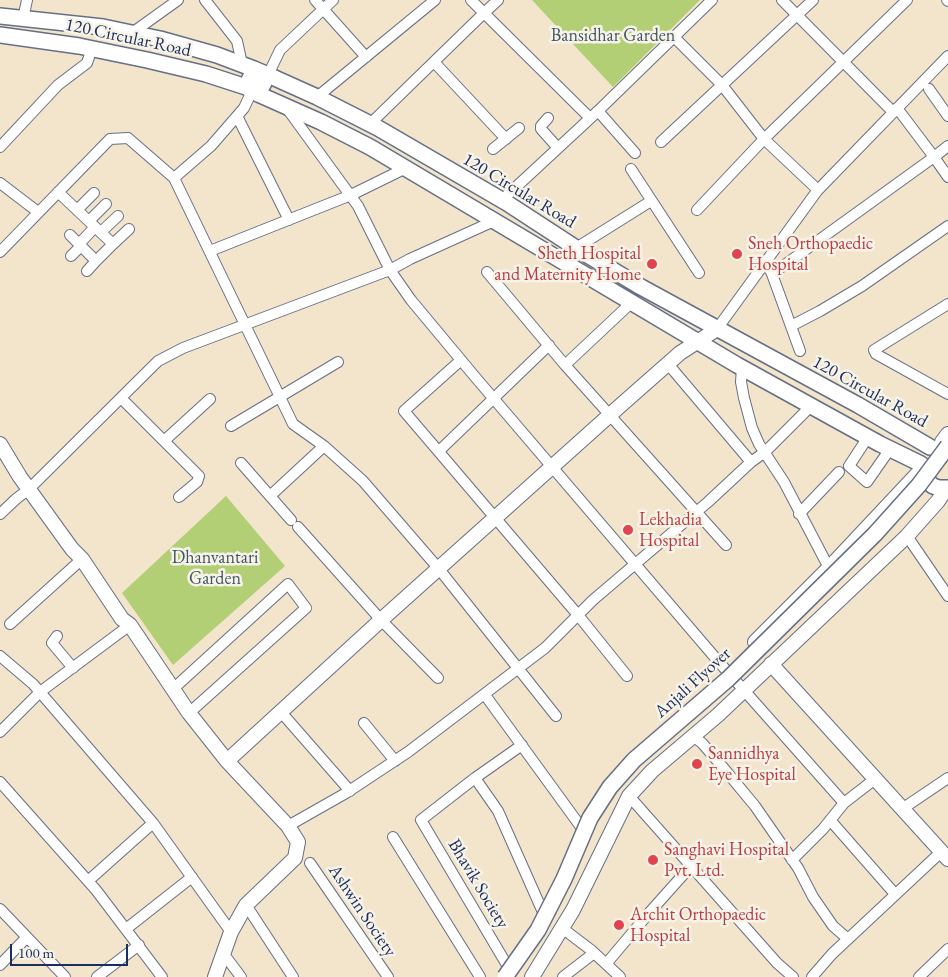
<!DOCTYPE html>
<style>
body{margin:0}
#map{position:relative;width:948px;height:977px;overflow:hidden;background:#f2e5cc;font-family:"EB Garamond",serif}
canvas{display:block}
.scale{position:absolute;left:10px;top:944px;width:118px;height:22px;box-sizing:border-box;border:2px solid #1b2f5e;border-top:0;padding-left:6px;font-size:15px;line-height:18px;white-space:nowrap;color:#1b2f5e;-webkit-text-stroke:4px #f7f3e8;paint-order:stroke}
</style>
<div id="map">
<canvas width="948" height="977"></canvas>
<div class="scale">100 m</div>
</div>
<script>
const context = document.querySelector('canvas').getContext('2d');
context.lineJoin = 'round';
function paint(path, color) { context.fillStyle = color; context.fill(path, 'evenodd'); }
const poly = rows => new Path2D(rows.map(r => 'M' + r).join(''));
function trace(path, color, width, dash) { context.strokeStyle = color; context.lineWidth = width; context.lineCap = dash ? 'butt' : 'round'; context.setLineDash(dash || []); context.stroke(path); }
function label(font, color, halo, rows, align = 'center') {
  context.font = font + ' "EB Garamond",serif'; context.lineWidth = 5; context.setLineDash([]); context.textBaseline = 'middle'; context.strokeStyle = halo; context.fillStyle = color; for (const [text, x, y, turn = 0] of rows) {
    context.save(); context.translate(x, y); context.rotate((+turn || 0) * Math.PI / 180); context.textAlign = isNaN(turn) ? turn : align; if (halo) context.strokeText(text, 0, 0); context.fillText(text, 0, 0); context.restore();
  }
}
const green = poly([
 [532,0,700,0,613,87],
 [226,496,285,566,173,665,122,593]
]);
const street = poly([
 [205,0,237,41,242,64],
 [315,0,366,57],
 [471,0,484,13,498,0],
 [782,0,893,112],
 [947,0,948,1],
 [23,19,27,0],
 [132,33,178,0],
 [674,37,722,85,764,139,818,190],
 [434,62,506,139],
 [268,75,280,50,333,0],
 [929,89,948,116],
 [317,97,435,0],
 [286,107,358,206,390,270,411,300,476,378,718,661,844,803,875,779],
 [598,111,635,153],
 [237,116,289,220],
 [548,118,541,126,541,129,558,148],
 [370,124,484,13,590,118],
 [661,142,813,0],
 [948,146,934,157,948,177],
 [0,147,58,85,87,63,92,48],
 [493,149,519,128],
 [631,169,699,273],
 [174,178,211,146,244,108,252,91],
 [0,183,38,212],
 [58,192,113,244,96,261,70,235],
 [502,200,598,111,712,0],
 [77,210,94,193],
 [697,210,764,139,907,0],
 [89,221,106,204],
 [101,232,118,216],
 [79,244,95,227],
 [113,244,129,229],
 [576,248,651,201],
 [210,251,351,195,406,168],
 [0,252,110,139,128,138,174,178,293,424,324,446,363,481,439,569,556,716],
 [71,256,81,246],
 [766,261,772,274,934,157,897,108],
 [87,271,96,261],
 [487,272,565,365,726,545],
 [772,274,800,351],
 [948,304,874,350,876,354,948,394],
 [791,326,820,311,862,286,948,226],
 [717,329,817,191,948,56],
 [461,360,404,411,578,615,627,676],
 [668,364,751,462],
 [565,365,631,303],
 [742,368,741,382,744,398,752,428,759,444,784,482,829,568],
 [121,398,199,476,197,482,179,497],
 [231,426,338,362],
 [868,437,849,466,867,482,890,449],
 [164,441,210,399],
 [439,451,549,345],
 [241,463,291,520],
 [270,496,324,446],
 [0,514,16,499,29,489,158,361,183,348,390,270,410,259,494,221],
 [799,514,839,472],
 [298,527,381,620,438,678],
 [907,536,948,596],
 [10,624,82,559],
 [57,636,52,643,73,668],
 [0,656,33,684,153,823,231,932],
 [173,689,288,584,306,608,189,713],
 [485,695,581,827],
 [281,712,350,791],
 [364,723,395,761],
 [0,732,40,692,130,625],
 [693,736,702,743,721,765,755,806,798,868,813,897,833,926,848,939],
 [522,745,475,778,498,811,542,910],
 [475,778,421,820,507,965],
 [0,782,96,890,162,977],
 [629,796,777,963,793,977],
 [902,809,948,778],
 [830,820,895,894],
 [288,826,346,793,408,752,545,648,593,600,708,502,751,462,765,452,811,406],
 [393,837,480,977],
 [792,860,823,829,844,803],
 [310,863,388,977],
 [88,881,153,823],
 [246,905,293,977],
 [0,909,65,977],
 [562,928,591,950,620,977],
 [126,929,192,877],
 [223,953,241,977],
 [606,964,649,913,691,866],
 [0,965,27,937],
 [97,977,139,945],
 [563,977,594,953],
 [812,977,832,954,941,852],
 [919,977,948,949]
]);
const secondary = poly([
 [942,442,948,434],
 [0,444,20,477,72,549,82,559,122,619,130,625,189,713,227,761,288,826,298,842,295,858,246,905,231,932,215,977],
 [755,642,829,568,921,470],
 [771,664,948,859],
 [227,761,381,620,621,405,680,353,717,329],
 [532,977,573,910,629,796,652,771,718,715,907,536,938,501,946,489]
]);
const primary = poly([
 [0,16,103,27,160,39,217,55,254,69],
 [0,35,79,46,147,60,206,74,246,87],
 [268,75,317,97,378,128,507,203,576,248,641,287,858,405,930,447],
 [258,94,268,75,254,69,246,87,258,94,321,122,370,147,737,365,880,444,921,464],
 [921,468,923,477,933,486,939,488,948,488]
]);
const primaryBridge = poly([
 [505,977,538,930,564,879,590,818,610,787,634,760,728,679,875,534,919,485,948,446]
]);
const markers = [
 [737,254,6,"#e0444e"],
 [652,264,6,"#e0444e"],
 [628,530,6,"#e0444e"],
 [697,764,6,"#e0444e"],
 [653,860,6,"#e0444e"],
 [619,925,6,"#e0444e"]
];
const parkNames = [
 ["Bansidhar Garden",613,36],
 ["Dhanvantari",215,558],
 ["Garden",215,579]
];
const streetNames = [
 ["120 Circular Road",128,38,12],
 ["120 Circular Road",519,191,31],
 ["120 Circular Road",870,392,29],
 ["Anjali Flyover",693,683,-42],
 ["Bhavik Society",478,884,59],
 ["Ashwin Society",362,911,56]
];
const healthNames = [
 ["Sneh Orthopaedic",748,244],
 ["Hospital",748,265],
 ["Sheth Hospital",641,254,"right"],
 ["and Maternity Home",641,275,"right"],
 ["Lekhadia",639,520],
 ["Hospital",639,541],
 ["Sannidhya",708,754],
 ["Eye Hospital",708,775],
 ["Sanghavi Hospital",664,850],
 ["Pvt. Ltd.",664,871],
 ["Archit Orthopaedic",630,915],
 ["Hospital",630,936]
];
paint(green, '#b2cf75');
trace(street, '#666f84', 12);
trace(secondary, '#666f84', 16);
trace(primary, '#666f84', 18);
trace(street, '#fff', 10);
trace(secondary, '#fff', 14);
trace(primary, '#fff', 15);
trace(primaryBridge, '#666f84', 18, []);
trace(primaryBridge, '#fff', 15);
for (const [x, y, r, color] of markers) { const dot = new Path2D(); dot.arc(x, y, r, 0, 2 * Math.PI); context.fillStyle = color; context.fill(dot); trace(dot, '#f7f3e8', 2); }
label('18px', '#415764', '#f7f3e8', parkNames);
label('18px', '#1b2f5e', '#f7f3e8', streetNames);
label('18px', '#be3a42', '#f7f3e8', healthNames, 'left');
</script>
